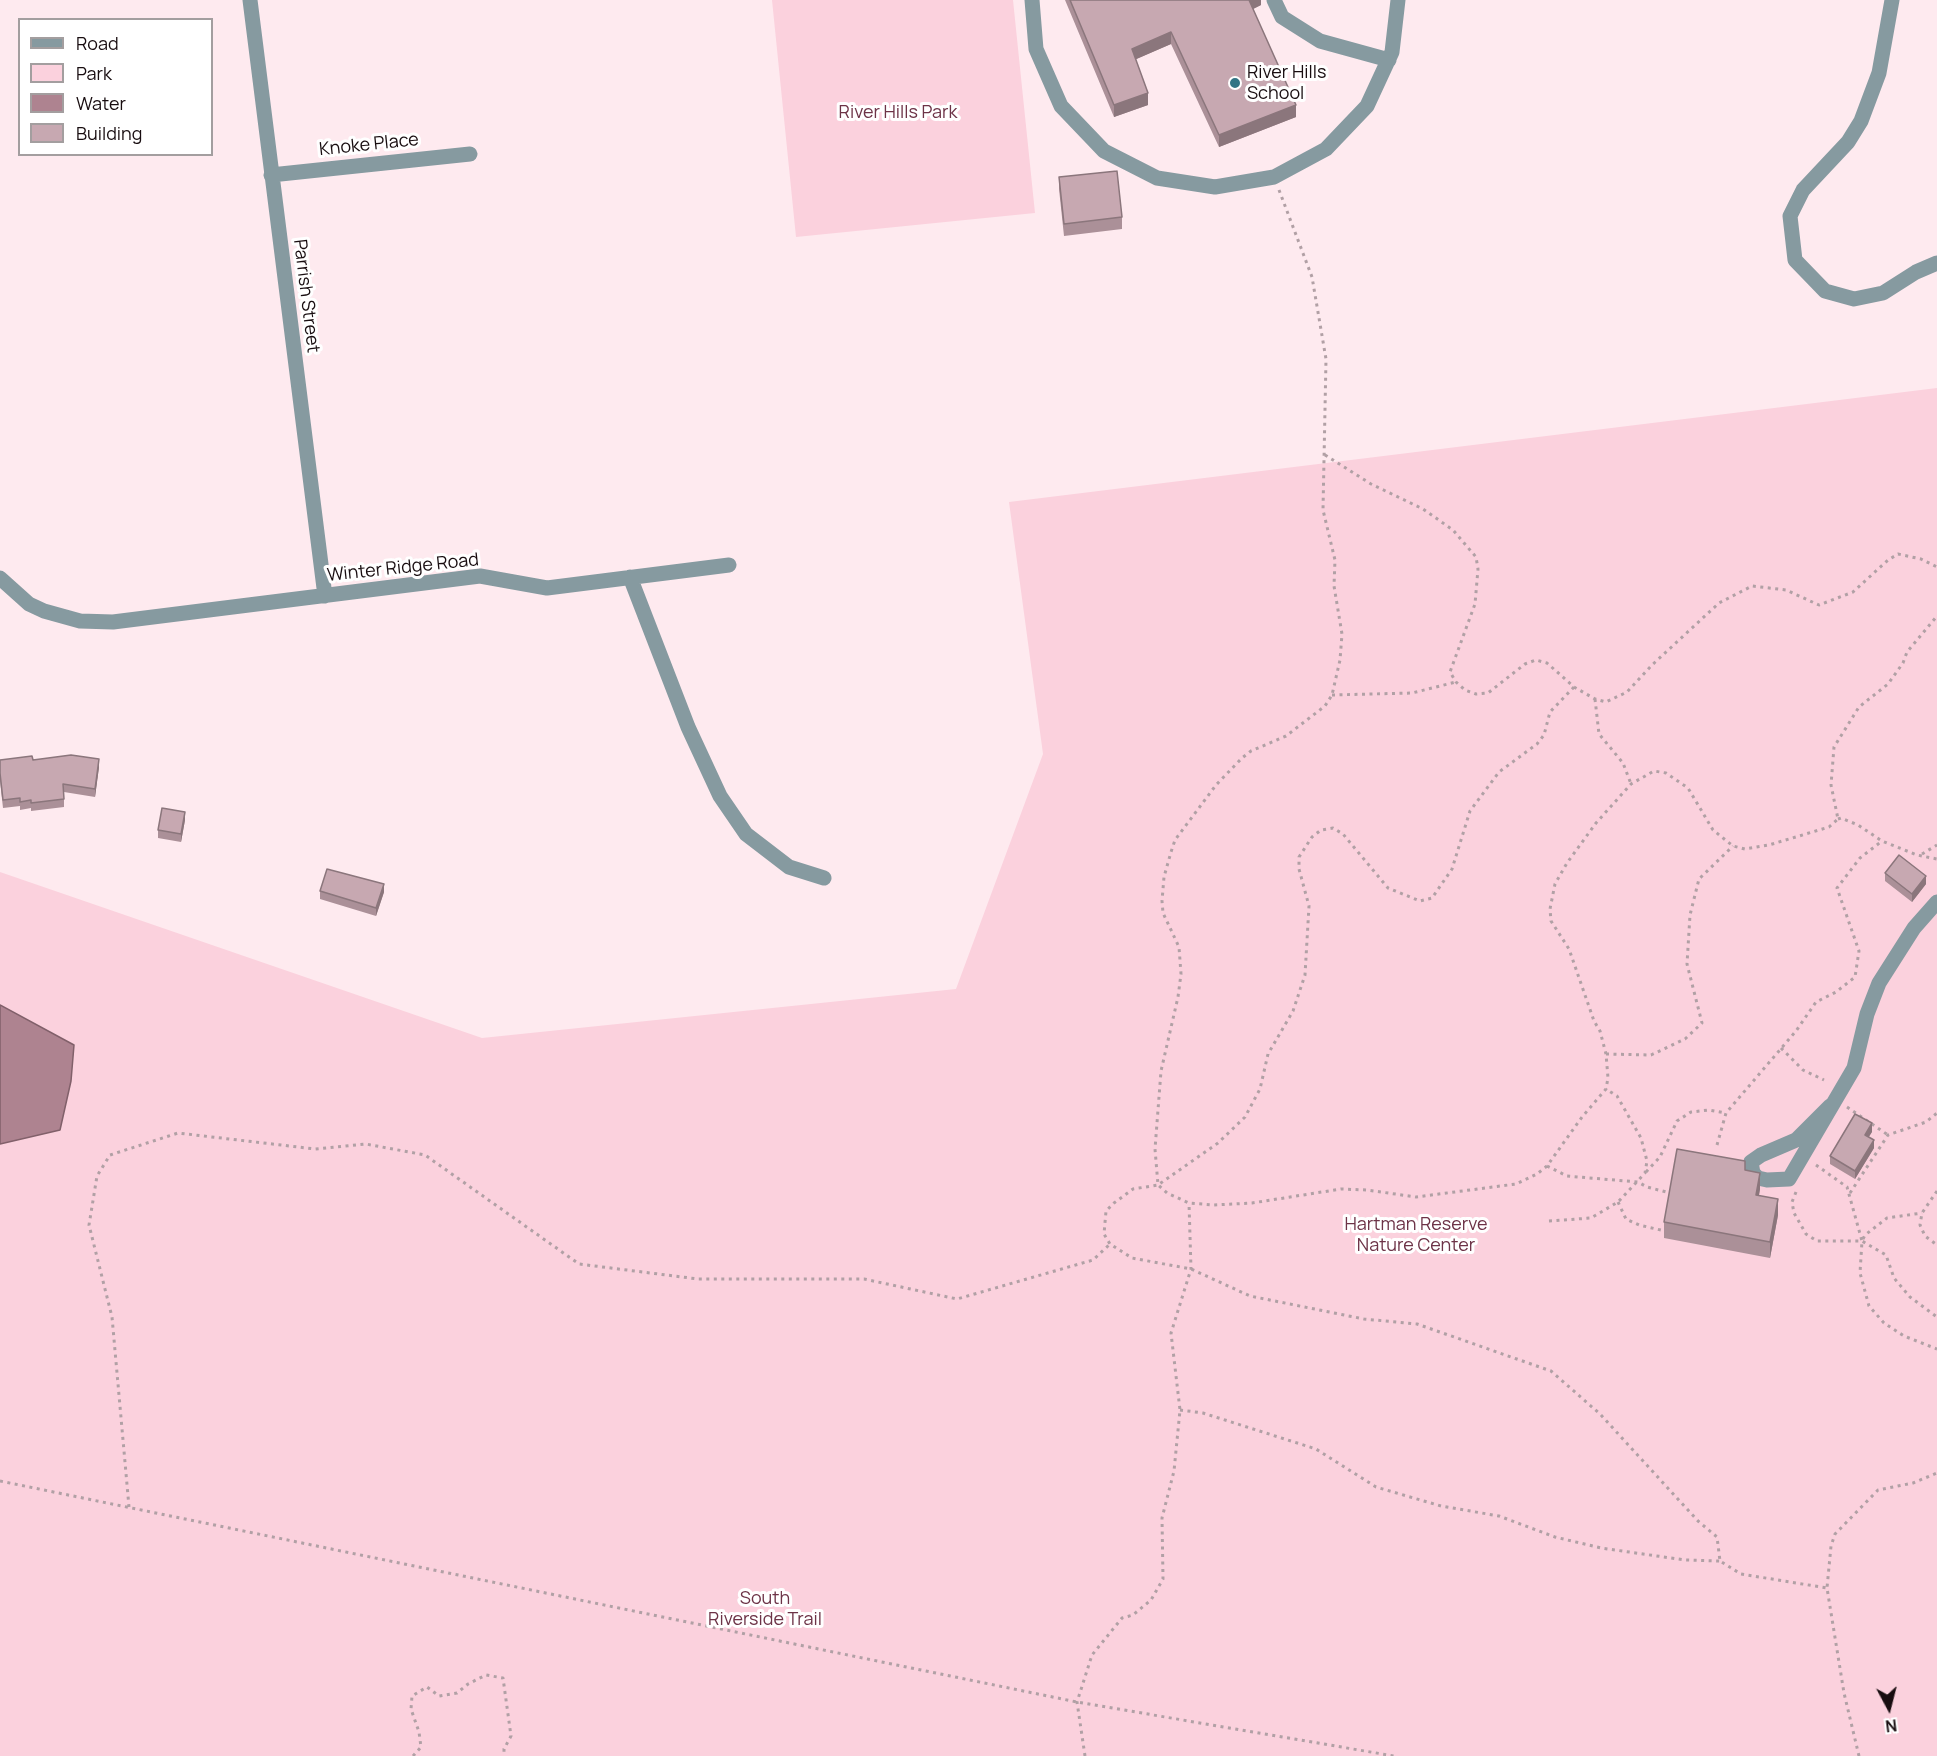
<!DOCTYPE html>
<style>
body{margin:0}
#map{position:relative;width:1937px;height:1756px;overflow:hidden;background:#feeaef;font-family:Manrope,sans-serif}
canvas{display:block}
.legend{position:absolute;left:18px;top:18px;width:195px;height:138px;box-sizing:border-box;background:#fff;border:2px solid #a39e9f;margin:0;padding:8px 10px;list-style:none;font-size:18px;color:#180d10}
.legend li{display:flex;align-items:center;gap:12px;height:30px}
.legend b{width:30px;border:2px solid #a39e9f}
.north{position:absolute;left:1859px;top:1678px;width:60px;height:60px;-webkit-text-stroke:4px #fff;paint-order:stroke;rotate:173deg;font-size:16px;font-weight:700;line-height:24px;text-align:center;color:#180d10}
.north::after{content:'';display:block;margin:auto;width:21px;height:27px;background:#180d10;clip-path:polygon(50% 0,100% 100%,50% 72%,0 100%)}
</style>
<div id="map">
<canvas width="1937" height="1756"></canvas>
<ul class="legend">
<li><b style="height:8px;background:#869aa0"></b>Road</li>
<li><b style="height:16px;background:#fbd1dd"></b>Park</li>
<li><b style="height:16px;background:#ae8390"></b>Water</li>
<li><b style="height:16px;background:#c7a8b1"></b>Building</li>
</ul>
<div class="north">N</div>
</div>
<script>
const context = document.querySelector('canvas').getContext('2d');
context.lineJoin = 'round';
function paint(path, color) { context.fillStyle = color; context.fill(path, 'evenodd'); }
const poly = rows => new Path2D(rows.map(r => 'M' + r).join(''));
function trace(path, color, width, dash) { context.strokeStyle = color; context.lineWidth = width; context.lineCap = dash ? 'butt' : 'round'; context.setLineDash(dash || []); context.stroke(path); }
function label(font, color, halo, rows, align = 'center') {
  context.font = font + ' Manrope,sans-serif'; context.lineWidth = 6; context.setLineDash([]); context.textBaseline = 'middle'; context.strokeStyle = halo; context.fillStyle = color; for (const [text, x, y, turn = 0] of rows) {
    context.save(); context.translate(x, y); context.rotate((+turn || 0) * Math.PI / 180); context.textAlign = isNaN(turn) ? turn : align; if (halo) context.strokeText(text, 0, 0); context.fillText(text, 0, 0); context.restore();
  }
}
const green = poly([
 [772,0,1013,0,1035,213,796,237],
 [1937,388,1937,1756,0,1756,0,872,482,1038,956,989,1043,754,1009,502]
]);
const water = poly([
 [0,1005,74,1045,71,1081,60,1130,0,1144,0,1005]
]);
const path = poly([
 [1279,190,1312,277,1326,359,1323,510,1335,560,1334,586,1342,634,1340,660,1332,695,1325,706,1286,736,1251,751,1242,758,1216,785,1175,840,1171,852,1164,877,1162,901,1163,913,1179,947,1181,974,1178,997,1161,1071,1155,1149,1158,1185,1167,1193,1189,1203,1214,1205,1252,1203,1341,1189,1367,1190,1416,1197,1516,1184,1537,1174,1547,1166,1582,1117,1606,1089,1608,1078,1606,1054,1600,1031,1594,1021,1569,949,1551,921,1550,909,1555,884,1567,863,1596,823,1631,784,1654,771,1666,773,1688,788,1713,830,1733,846,1745,849,1769,845,1829,827,1838,819,1831,785,1834,747,1859,707,1888,684,1903,663,1907,652,1937,616],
 [1325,455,1371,484,1423,509,1453,530,1476,557,1478,569,1475,604,1450,672,1456,682,1465,690,1476,694,1488,693,1525,664,1536,660,1547,663,1574,687,1595,699,1606,702,1627,692,1652,665,1719,603,1752,586,1786,590,1819,605,1853,592,1888,560,1898,554,1921,559,1937,567],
 [1574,687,1550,712,1544,735,1537,744,1499,772,1470,811,1452,869,1432,898,1420,901,1388,888,1343,834,1333,828,1321,830,1312,837,1299,857,1299,869,1309,906,1305,975,1293,1011,1268,1054,1260,1089,1245,1117,1218,1143,1158,1185,1133,1189,1114,1203,1106,1211,1104,1234,1110,1244,1132,1258,1191,1269,1250,1296,1364,1319,1417,1324,1551,1371,1600,1414,1698,1521,1717,1537,1720,1561,1741,1574,1827,1588],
 [1332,695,1412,693,1456,682],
 [1595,699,1599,734,1623,763,1631,784],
 [1838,819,1841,818,1858,825,1882,841,1917,855,1937,859],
 [1922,854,1937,845],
 [1781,1048,1803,1070,1824,1080],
 [1606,1054,1651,1055,1685,1039,1702,1023,1687,964,1690,915,1699,879,1733,846],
 [1847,1107,1888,1135],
 [1717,1145,1726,1113,1796,1031,1816,1002,1836,992,1855,977,1859,951,1837,888,1860,858,1882,841],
 [1816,1165,1847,1187,1862,1241,1860,1273,1869,1306,1884,1323,1904,1336,1937,1349],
 [1547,1166,1567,1176,1638,1182,1647,1187,1670,1193],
 [1646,1172,1660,1157,1677,1121,1691,1112,1709,1110,1726,1113],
 [1937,1191,1922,1213,1920,1225,1925,1236,1937,1245],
 [1796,1192,1792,1202,1794,1213,1806,1234,1817,1241,1862,1241,1886,1255,1894,1278,1910,1297,1937,1317],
 [1850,1193,1888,1135,1926,1122,1937,1113],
 [1618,1202,1626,1219,1639,1225,1665,1231],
 [1549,1221,1591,1218,1618,1202,1645,1173,1647,1161,1641,1138,1617,1096,1606,1089],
 [1863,1239,1865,1235,1887,1218,1922,1213],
 [1180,1410,1203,1413,1316,1449,1376,1487,1441,1506,1499,1516,1555,1537,1601,1548,1685,1560,1720,1561],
 [0,1481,1077,1702,1394,1756],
 [129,1507,112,1317,89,1225,97,1176,110,1155,178,1133,315,1149,366,1144,425,1155,579,1264,698,1279,864,1279,957,1299,1093,1260,1110,1244],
 [413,1756,421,1747,419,1732,411,1709,412,1696,427,1687,439,1696,457,1693,468,1684,486,1675,503,1678,511,1736,504,1749,504,1756],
 [1085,1756,1077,1702,1092,1655,1122,1618,1133,1615,1151,1600,1163,1579,1162,1518,1174,1471,1180,1410,1171,1333,1191,1269,1189,1203],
 [1859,1756,1844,1693,1827,1588,1831,1546,1835,1534,1878,1490,1913,1483,1937,1473]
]);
const minor = poly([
 [250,0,325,596],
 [1032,0,1036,49,1061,106,1104,151,1157,178,1215,187,1274,177,1326,149,1367,106,1392,52,1398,0],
 [1274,0,1282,17,1320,41,1389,60],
 [1892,0,1879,73,1861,121,1848,142,1803,190,1790,216,1795,260,1825,291,1854,299,1883,293,1916,272,1937,263],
 [271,175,470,154],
 [630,577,688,727,720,796,746,834,789,867,824,878],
 [0,578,29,604,44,611,80,621,113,622,480,576,547,588,729,565],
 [1830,1106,1796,1140,1761,1155,1751,1162,1753,1173,1758,1178,1767,1180,1789,1179,1854,1068,1867,1014,1879,983,1914,928,1937,902]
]);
const wall = poly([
 [1065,0,1261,0,1261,5,1253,9,1296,117,1219,147,1171,44,1136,59,1148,105,1114,117],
 [1059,177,1122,217,1122,229,1064,236,1059,189],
 [0,760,99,767,95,797,64,792,64,807,31,811,31,808,20,810,20,806,3,808,0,781],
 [185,820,181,842,158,838,158,830],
 [1885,873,1926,884,1912,902,1885,881],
 [320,891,384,892,376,916,320,899],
 [1872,1132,1868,1137,1874,1148,1855,1179,1830,1164,1830,1156],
 [1745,1170,1760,1189,1759,1195,1778,1215,1770,1258,1664,1238,1664,1222]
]);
const shadedWall = poly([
 [1249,0,1261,0,1261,5,1249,11],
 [1171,32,1171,44,1132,61,1132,49],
 [1148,93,1148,105,1114,117,1114,105],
 [1296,105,1296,117,1219,147,1219,135],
 [99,759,99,767,95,797,95,789],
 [185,812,185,820,181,842,181,834],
 [1926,876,1926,884,1912,902,1912,894],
 [384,884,384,892,376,916,376,908],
 [1872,1123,1872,1132,1865,1143,1865,1135],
 [1874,1140,1874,1148,1855,1179,1855,1171],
 [1760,1173,1760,1189,1756,1211,1756,1195],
 [1778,1199,1778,1215,1770,1258,1770,1242]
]);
const building = poly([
 [1070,0,1249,0,1296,105,1219,135,1171,32,1132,49,1148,93,1114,105,1070,0],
 [1117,171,1122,217,1064,224,1059,177,1117,171],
 [71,755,99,759,95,789,63,784,64,799,31,803,31,800,20,802,20,798,3,800,0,773,0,760,32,756,33,760,71,755],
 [162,808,185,812,181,834,158,830,162,808],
 [1899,855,1926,876,1912,894,1885,873,1899,855],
 [327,869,384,884,376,908,320,891,327,869],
 [1855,1114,1872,1123,1865,1135,1874,1140,1855,1171,1830,1156,1855,1114],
 [1677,1149,1745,1161,1745,1170,1760,1173,1756,1195,1778,1199,1770,1242,1664,1222,1677,1149]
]);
const markers = [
 [1235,83,6,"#317485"]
];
const poiNames = [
 ["River Hills",1247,73],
 ["School",1247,94]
];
const parkNames = [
 ["River Hills Park",898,113],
 ["Hartman Reserve",1416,1225],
 ["Nature Center",1416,1246],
 ["South",765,1599],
 ["Riverside Trail",765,1620]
];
const streetNames = [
 ["Knoke Place",369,145,-6],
 ["Parrish Street",306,296,83],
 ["Winter Ridge Road",403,568,-6]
];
paint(green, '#fbd1dd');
paint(water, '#ae8390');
trace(water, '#81606a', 1.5);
trace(path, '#b1a0a5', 3, [3, 4.5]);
trace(minor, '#869aa0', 15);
paint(wall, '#ab9098');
paint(shadedWall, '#8b767c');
paint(building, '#c7a8b1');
trace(building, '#8b767c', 1.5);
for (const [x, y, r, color] of markers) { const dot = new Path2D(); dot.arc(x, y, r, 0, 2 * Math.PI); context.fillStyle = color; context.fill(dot); trace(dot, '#fff', 2); }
label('18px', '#180d10', '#fff', poiNames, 'left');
label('18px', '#6d3347', '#fff', parkNames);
label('18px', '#180d10', '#fff', streetNames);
</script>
